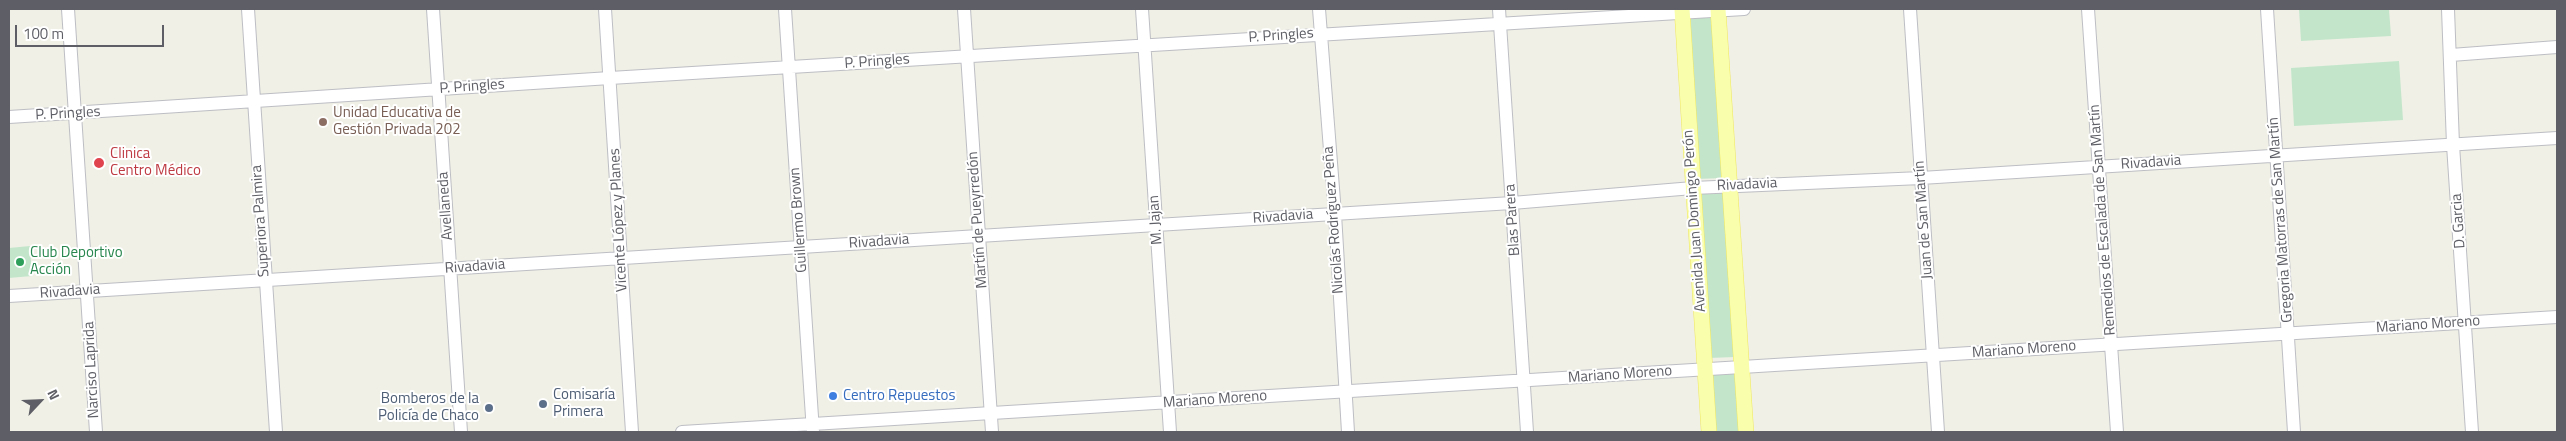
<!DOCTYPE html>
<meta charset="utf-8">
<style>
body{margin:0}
#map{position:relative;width:2566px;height:441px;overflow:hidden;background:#f0f0e6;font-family:"Titillium Web",sans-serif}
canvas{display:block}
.frame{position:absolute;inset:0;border:10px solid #5e5f66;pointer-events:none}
.north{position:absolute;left:15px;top:376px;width:50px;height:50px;-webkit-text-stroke:4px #fff;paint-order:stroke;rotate:65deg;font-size:14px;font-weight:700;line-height:20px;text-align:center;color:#5e5f66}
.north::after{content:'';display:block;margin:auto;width:18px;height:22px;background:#5e5f66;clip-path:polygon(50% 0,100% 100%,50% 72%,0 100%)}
.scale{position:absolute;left:15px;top:25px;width:149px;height:22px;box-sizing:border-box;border:2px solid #5e5f66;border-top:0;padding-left:6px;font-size:15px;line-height:18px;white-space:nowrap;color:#5e5f66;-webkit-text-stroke:4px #fff;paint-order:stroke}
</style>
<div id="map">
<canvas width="2566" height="441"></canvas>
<div class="frame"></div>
<div class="north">N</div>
<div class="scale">100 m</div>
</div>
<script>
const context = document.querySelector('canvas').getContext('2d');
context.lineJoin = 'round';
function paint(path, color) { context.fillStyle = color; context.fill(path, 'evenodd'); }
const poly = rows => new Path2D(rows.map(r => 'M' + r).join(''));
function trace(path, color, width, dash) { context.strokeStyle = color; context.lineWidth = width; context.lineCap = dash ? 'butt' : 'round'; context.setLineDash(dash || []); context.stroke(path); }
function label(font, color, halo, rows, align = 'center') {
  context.font = font + ' "Titillium Web",sans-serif'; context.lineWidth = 4; context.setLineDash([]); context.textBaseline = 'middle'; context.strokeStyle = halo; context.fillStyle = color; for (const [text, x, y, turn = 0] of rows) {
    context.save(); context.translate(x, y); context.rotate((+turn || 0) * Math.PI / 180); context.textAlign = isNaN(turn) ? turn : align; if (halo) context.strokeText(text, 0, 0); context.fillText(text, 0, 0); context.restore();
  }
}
const green = poly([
 [2299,9,2389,9,2391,36,2301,41],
 [1714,14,1723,178,1697,179,1687,16],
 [2399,61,2403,120,2294,126,2291,68],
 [1725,191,1735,357,1709,358,1698,192],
 [30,246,32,276,9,278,9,248],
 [1737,371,1740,432,1715,432,1711,372]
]);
const minor = poly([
 [68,9,96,432],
 [248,9,276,432],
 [433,9,461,432],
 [605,9,632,432],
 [785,9,813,432],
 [964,9,992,432],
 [1142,9,1170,432],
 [1319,9,1335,214,1348,432],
 [1499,9,1527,432],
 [1910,9,1938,432],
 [2088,9,2117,432],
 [2267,9,2294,432],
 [2448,9,2453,145,2472,432],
 [2451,55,2557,47],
 [9,117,610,78,1744,9],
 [9,296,1512,203,1693,188,1921,178,2557,138],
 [682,432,2557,317]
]);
const major = poly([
 [1682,9,1709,432],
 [1718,9,1746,432]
]);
const markers = [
 [323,122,5,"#8d6e63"],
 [99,163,6,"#e0444e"],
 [20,262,5,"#2e9e5b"],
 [833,396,5,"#3f7fe0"],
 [543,404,5,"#5c6f8a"],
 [489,408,5,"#5c6f8a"]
];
const streetNames = [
 ["P. Pringles",1281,36,-4],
 ["P. Pringles",877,62,-4],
 ["P. Pringles",472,87,-4],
 ["P. Pringles",68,114,-3],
 ["Rivadavia",2151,163,-4],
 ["Rivadavia",1747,185,-3],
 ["Avellaneda",446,206,-94],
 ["Rivadavia",1283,217,-4],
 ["Vicente López y Planes",619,220,-93],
 ["Guillermo Brown",799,220,-94],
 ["Martín de Pueyrredón",978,220,-94],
 ["M. Jajan",1156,220,-94],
 ["Nicolás Rodríguez Peña",1334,220,-94],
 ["Blas Parera",1513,220,-94],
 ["Juan de San Martín",1924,220,-94],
 ["Remedios de Escalada de San Martín",2103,220,-94],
 ["Gregoria Matorras de San Martín",2281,220,-94],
 ["Superiora Palmira",261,221,-94],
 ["Avenida Juan Domingo Perón",1695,221,-94],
 ["D. Garcia",2459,221,-94],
 ["Rivadavia",879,242,-4],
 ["Rivadavia",475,267,-4],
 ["Rivadavia",70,292,-4],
 ["Mariano Moreno",2428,325,-4],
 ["Mariano Moreno",2024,350,-4],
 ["Narciso Laprida",92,370,-93],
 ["Mariano Moreno",1620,375,-4],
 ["Mariano Moreno",1215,400,-4]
];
const educationNames = [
 ["Unidad Educativa de",333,113],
 ["Gestión Privada 202",333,130]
];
const healthNames = [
 ["Clinica",110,154],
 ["Centro Médico",110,171]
];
const leisureNames = [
 ["Club Deportivo",30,253],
 ["Acción",30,270]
];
const serviceNames = [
 ["Comisaría",553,395],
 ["Primera",553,412],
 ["Bomberos de la",479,399,"right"],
 ["Policía de Chaco",479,416,"right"]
];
const shopNames = [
 ["Centro Repuestos",843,396]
];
paint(green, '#c3e6cb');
trace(minor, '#bdbec4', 14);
trace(major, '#efe75f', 16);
trace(minor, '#fff', 12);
trace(major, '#f9fead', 15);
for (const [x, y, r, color] of markers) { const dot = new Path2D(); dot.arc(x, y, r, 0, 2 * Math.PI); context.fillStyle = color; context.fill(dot); trace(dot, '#fff', 2); }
label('15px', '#5e5f66', '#fff', streetNames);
label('15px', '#785e54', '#fff', educationNames, 'left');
label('15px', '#be3a42', '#fff', healthNames, 'left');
label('15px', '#27864d', '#fff', leisureNames, 'left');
label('15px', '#4e5e75', '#fff', serviceNames, 'left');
label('15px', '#366cbe', '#fff', shopNames, 'left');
</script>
